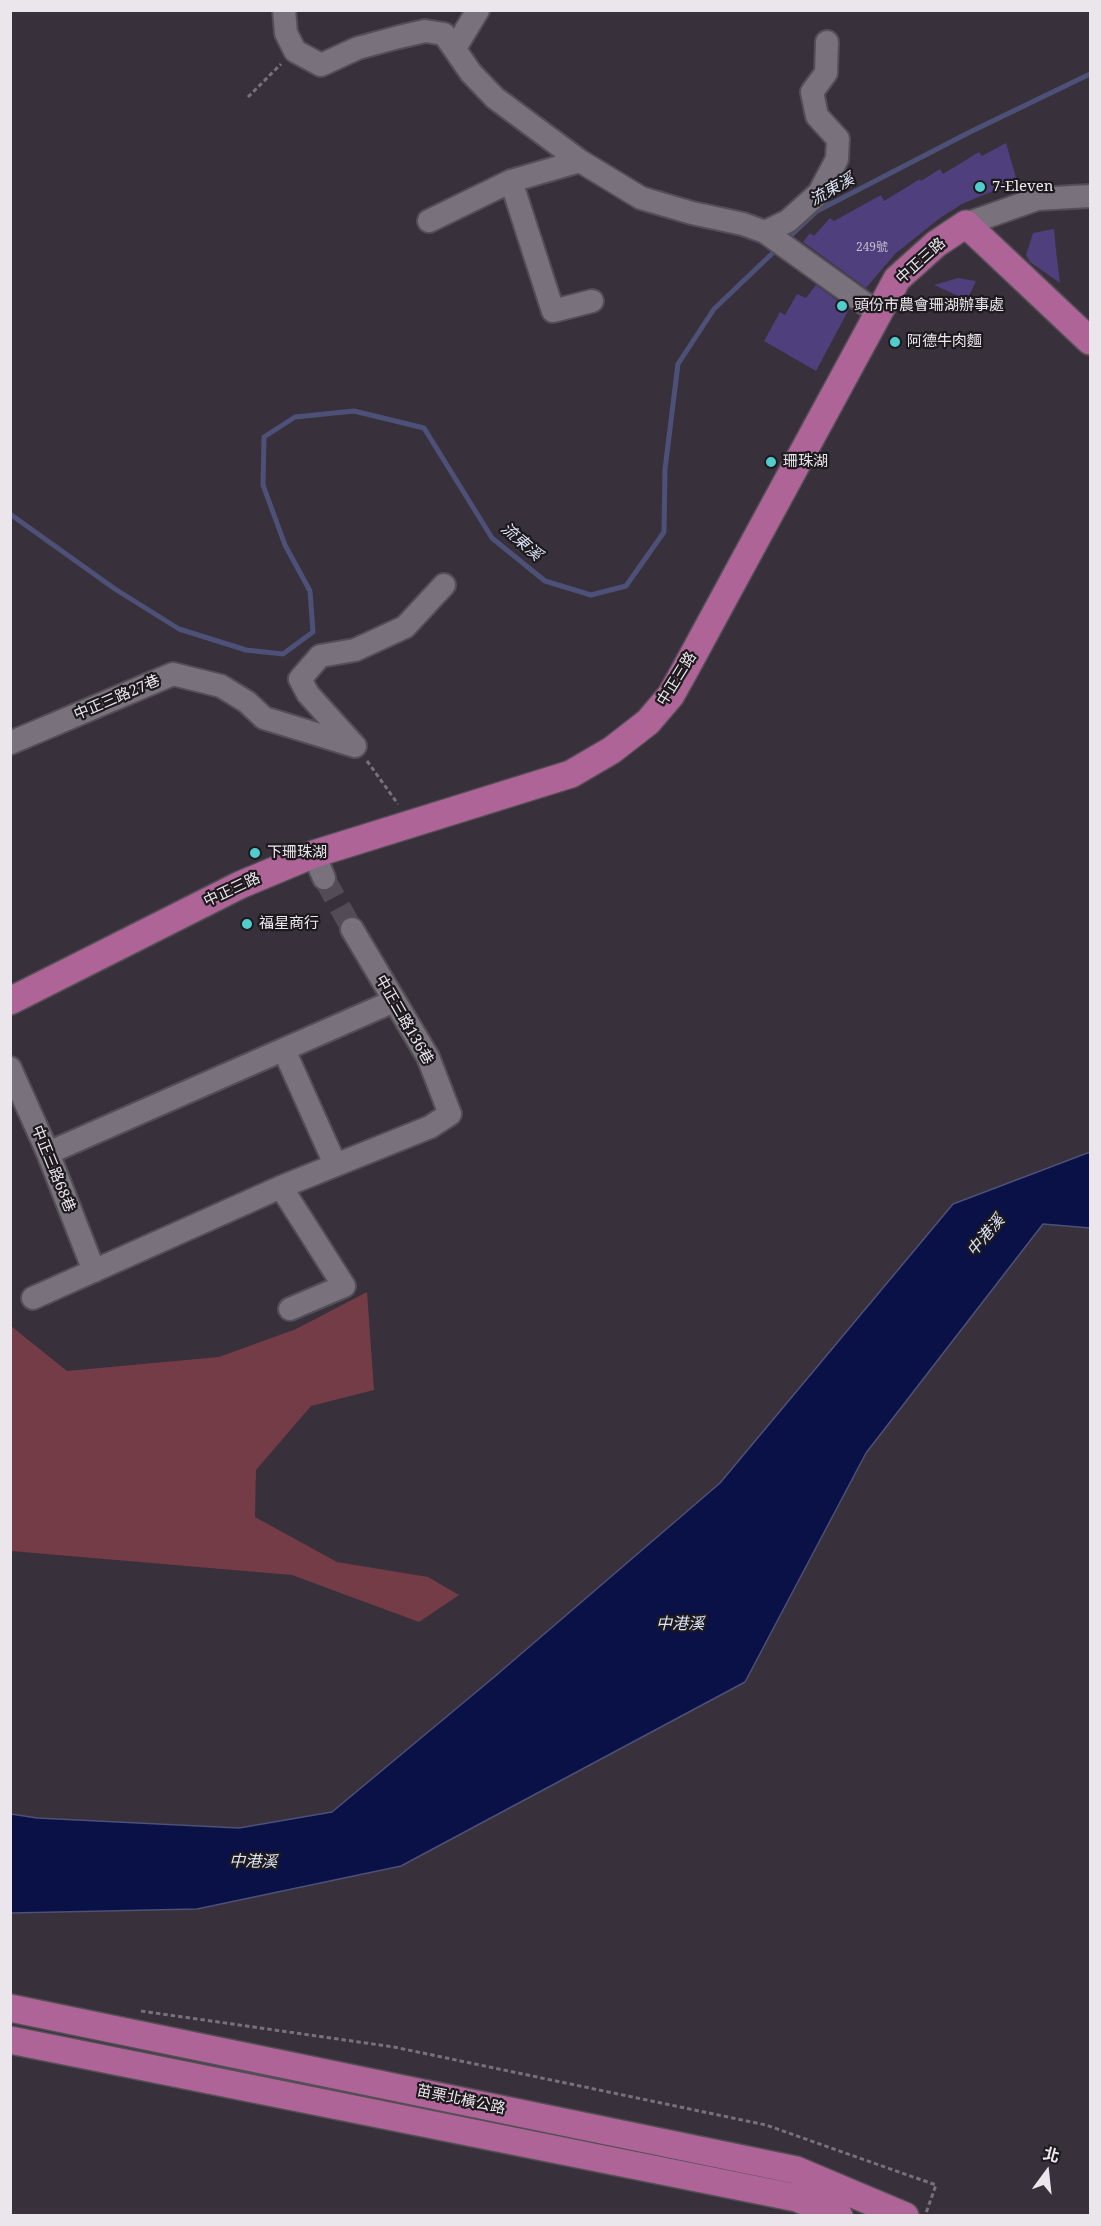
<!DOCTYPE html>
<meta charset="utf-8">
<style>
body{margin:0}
#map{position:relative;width:1101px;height:2226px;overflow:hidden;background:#38303a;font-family:"Noto Serif","Noto Sans TC",serif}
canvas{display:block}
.frame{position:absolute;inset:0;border:12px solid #ebe6ec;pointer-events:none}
.north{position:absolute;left:1017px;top:2142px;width:60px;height:60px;-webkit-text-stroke:4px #1d1a1e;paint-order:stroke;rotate:15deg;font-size:16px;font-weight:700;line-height:24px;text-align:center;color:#ebe6ec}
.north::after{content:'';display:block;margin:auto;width:21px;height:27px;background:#ebe6ec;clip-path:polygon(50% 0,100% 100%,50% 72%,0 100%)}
</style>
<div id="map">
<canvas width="1101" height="2226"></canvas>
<div class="frame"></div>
<div class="north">北</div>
</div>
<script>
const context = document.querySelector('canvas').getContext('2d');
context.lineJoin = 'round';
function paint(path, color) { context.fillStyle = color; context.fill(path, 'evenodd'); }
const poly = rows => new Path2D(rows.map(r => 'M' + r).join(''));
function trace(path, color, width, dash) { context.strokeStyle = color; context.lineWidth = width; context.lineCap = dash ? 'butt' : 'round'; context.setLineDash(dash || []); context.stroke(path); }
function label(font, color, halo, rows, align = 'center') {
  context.font = font + ' "Noto Serif","Noto Sans TC",serif'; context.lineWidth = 4.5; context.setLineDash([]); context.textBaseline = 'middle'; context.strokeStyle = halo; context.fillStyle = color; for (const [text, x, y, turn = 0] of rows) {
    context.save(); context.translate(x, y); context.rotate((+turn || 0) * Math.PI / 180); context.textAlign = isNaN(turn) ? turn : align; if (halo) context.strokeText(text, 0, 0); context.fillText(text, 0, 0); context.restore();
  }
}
const green = poly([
 [367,1292,374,1390,311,1406,256,1470,255,1517,337,1562,428,1577,459,1595,419,1622,292,1575,11,1551,11,1326,67,1371,219,1357,296,1329]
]);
const water = poly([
 [1090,1152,1090,1228,1043,1224,866,1453,745,1682,401,1866,197,1909,11,1913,11,1814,37,1818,239,1828,332,1812,493,1678,720,1483,953,1204,1090,1152]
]);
const stream = poly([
 [785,241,817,211,970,132,1090,74],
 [10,514,115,589,179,629,246,650,283,654,313,632,310,591,285,545,263,485,264,437,295,417,354,411,424,428,492,538,545,581,591,595,626,586,664,532,665,469,678,364,714,309,779,247]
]);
const building = poly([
 [1006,143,1017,181,962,204,940,218,895,254,866,288,803,242,810,233,814,236,830,218,834,221,881,195,884,201,920,179,921,181,940,169,943,174,979,152,982,156],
 [1054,229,1056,250,1060,283,1030,262,1026,255,1033,233],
 [958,278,976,281,967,300,934,285],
 [816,285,849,309,816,371,764,341,780,312,785,315,797,294,806,298]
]);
const minorTunnel = poly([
 [324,878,352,929]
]);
const path = poly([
 [248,97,281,64],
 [367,761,398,804],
 [141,2011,394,2047,766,2125,936,2185,926,2213]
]);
const minor = poly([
 [284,10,286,33,295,51,321,65,358,48,399,37,425,31,444,34,471,73,495,98,580,161,641,198,692,213,743,224,765,232,878,313],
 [455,48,478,10],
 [511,181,553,311,592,301],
 [429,221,511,181,580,161],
 [966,224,1037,199,1090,196],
 [765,232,788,221,819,193,837,159,838,139,817,116,812,92,826,73,827,42],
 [10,743,173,674,221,686,247,702,264,718,355,746],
 [354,745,308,694,300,679,320,656,355,650,405,627,444,585],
 [314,854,324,878],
 [284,1050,335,1164],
 [10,1068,48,1153,94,1271],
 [48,1153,394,1001],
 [281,1187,344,1286,290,1309],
 [33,1298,281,1187,430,1127,450,1114,428,1057,352,929]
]);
const major = poly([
 [10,1001,240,885,314,854,571,774,612,750,648,722,671,695,686,668,897,279,936,244,966,224,1090,341],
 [10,2008,796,2170,905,2216],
 [10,2040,797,2198,839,2216]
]);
const markers = [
 [980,187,6,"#52cdcd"],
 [842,306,6,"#52cdcd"],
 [895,342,6,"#52cdcd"],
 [771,462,6,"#52cdcd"],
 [255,853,6,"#52cdcd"],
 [247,924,6,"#52cdcd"]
];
const numberNames = [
 ["249號",872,248]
];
const poiNames = [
 ["7-Eleven",992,187],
 ["頭份市農會珊湖辦事處",854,306],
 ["阿德牛肉麵",907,342],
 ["珊珠湖",783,462],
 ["下珊珠湖",267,853],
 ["福星商行",259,924]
];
const streetNames = [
 ["中正三路",921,261,-42],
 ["中正三路",677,679,-58],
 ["中正三路27巷",117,698,-23],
 ["中正三路",232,890,-25],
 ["中正三路136巷",404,1020,60],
 ["中正三路68巷",53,1169,68],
 ["苗栗北橫公路",461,2100,12]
];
const waterNames = [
 ["流東溪",832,190,-29],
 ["流東溪",521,542,41],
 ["中港溪",986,1236,-50],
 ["中港溪",680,1624],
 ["中港溪",253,1862,1]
];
paint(green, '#743c47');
paint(water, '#091147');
trace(water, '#4d5178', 1.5);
trace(stream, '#4d5178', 5);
paint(building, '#4f3f7c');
trace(minorTunnel, '#534b55', 22, [22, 11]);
trace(minor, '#544e56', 26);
trace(major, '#544e56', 30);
trace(path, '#787179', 3, [4.5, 3]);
trace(minor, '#79717b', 22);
trace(major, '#af6497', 27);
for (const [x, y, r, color] of markers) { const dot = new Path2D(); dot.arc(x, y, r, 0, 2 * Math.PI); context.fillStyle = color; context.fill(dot); trace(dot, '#1d1a1e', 2); }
label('12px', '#c4bcd0', null, numberNames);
label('15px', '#ebe6ec', '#1d1a1e', poiNames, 'left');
label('15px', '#ebe6ec', '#1d1a1e', streetNames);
label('italic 16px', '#dce3f5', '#1d1a1e', waterNames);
</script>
